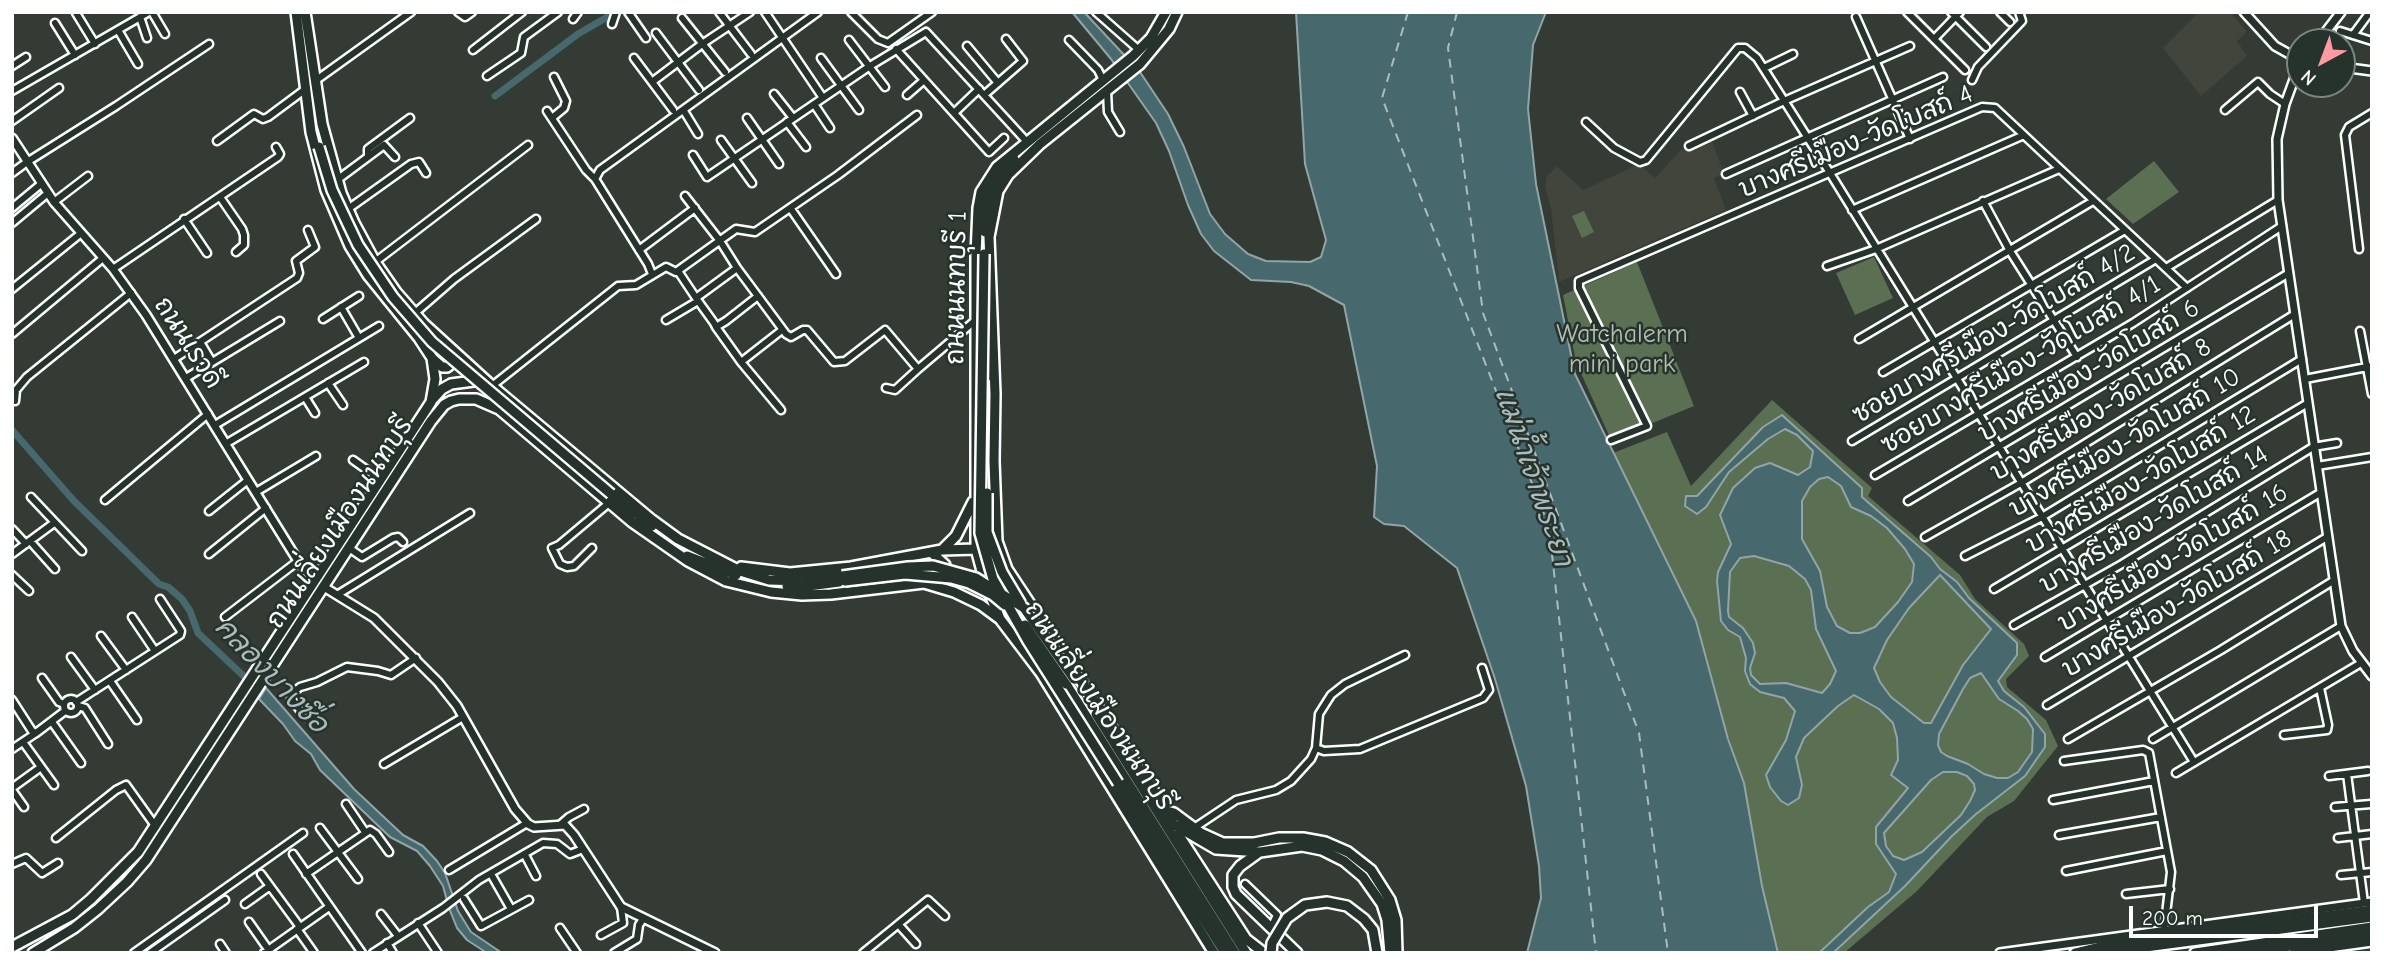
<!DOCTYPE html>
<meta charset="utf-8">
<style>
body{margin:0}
#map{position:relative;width:2384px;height:965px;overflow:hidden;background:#333b34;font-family:"Comic Neue",sans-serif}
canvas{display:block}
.frame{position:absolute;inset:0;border:14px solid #fff;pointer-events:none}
.north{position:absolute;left:2286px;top:28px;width:70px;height:70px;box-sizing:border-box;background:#26332d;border:2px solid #7d8581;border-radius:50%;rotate:221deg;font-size:19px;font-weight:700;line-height:28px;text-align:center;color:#fff}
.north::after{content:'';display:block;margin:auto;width:24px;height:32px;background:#ff9aa2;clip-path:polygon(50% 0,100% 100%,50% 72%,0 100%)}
.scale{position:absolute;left:2129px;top:906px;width:189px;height:32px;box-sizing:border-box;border:4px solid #fff;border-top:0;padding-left:9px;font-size:21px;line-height:24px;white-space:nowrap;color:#fff;-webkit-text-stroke:5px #26332d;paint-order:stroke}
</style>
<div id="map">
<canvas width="2384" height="965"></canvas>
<div class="frame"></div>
<div class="north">N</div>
<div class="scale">200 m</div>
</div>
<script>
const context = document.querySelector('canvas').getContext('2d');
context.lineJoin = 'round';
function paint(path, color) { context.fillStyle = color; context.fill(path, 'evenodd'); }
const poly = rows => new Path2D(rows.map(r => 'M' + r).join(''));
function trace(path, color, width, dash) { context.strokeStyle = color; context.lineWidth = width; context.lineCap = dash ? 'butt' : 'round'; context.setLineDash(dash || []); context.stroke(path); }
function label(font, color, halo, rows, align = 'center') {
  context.font = font + ' "Comic Neue","Playpen Sans Thai",sans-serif'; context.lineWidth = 5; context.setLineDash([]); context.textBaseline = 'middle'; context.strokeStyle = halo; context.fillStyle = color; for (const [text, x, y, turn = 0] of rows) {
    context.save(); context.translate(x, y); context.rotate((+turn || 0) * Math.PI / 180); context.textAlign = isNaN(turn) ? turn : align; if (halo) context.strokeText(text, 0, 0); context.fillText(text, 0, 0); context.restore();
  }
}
const built = poly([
 [2199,12,2230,12,2247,32,2237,41,2247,56,2201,96,2163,48],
 [1710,137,1724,173,1714,178,1726,210,1559,282,1551,208,1545,187,1547,176,1557,166,1583,190,1639,164,1655,178,1681,150]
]);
const green = poly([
 [2154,161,2179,192,2133,224,2106,199],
 [1584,211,1594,232,1582,238,1572,216],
 [1874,257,1893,298,1855,315,1836,273],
 [1637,262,1694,406,1611,440,1576,362,1563,295],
 [1772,400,1872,488,1868,496,1960,575,1975,599,2024,644,2029,656,2006,679,2007,687,2046,720,2058,746,2014,801,1987,817,1917,891,1844,953,1778,953,1762,886,1744,783,1670,566,1613,453,1667,432,1691,486]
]);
const water = poly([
 [1072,12,1084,12,1140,72,1168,114,1184,147,1210,214,1225,234,1248,254,1266,261,1310,262,1321,257,1326,240,1305,164,1296,12,1546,12,1533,45,1528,109,1536,184,1575,374,1696,621,1728,739,1744,783,1762,886,1778,953,1527,953,1541,898,1539,866,1526,786,1495,679,1457,568,1404,526,1384,524,1374,517,1377,466,1344,305,1309,286,1291,282,1251,280,1214,251,1201,234,1188,205,1169,151,1156,123,1111,59,1072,12],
 [1782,415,1862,488,1862,497,1931,557,1940,569,1957,582,1969,598,2017,643,2017,655,1998,681,2004,691,2024,707,2045,734,2045,747,2025,776,1976,814,1952,836,1905,886,1833,953,1819,953,1868,907,1889,892,1896,874,1876,844,1876,827,1908,788,1891,775,1898,760,1897,738,1893,723,1879,709,1854,695,1838,706,1804,738,1796,757,1802,785,1799,798,1788,805,1781,801,1770,787,1766,775,1786,740,1795,711,1784,698,1760,692,1750,684,1745,671,1746,658,1740,637,1728,630,1721,621,1717,581,1718,572,1731,544,1720,515,1733,488,1755,468,1770,463,1798,475,1810,467,1813,451,1797,435,1785,429,1768,439,1729,472,1706,507,1697,514,1685,506,1686,496,1697,496,1763,427,1782,415],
 [1828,477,1841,486,1851,507,1871,516,1887,528,1905,549,1914,564,1912,582,1898,602,1875,627,1860,633,1850,633,1837,626,1827,607,1820,571,1802,539,1802,501,1810,487,1819,479,1828,477],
 [1754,556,1789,566,1805,579,1811,590,1816,629,1836,671,1830,684,1822,693,1786,683,1760,684,1751,675,1750,668,1755,653,1753,643,1743,628,1729,617,1728,611,1730,572,1740,558,1754,556],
 [1940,575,1991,629,1963,665,1931,723,1924,723,1891,697,1880,682,1874,668,1887,640,1909,608,1940,575],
 [1981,673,1999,699,2018,711,2027,719,2033,729,2032,752,2018,772,2008,778,1997,778,1984,774,1968,764,1947,756,1941,752,1938,745,1939,734,1963,689,1970,678,1981,673],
 [1943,772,1957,772,1967,776,1974,784,1975,790,1970,801,1961,815,1922,852,1904,860,1893,856,1886,846,1884,833,1931,780,1943,772],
 [266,688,354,789,403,835,423,846,437,861,445,873,458,911,471,932,502,953,487,953,467,940,457,928,449,908,443,886,430,866,417,851,390,837,320,770,311,754,295,741,283,724,259,699,266,688]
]);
const canal = poly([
 [495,96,578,34,616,12],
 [12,430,74,501,159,584,168,587,182,599,190,611,198,633,252,684]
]);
const ferry = poly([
 [1408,12,1382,98,1549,527,1596,953],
 [1457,12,1448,48,1483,313,1639,733,1668,953]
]);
const minor = poly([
 [152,12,165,34],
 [458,12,465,17,472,12],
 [628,12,646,38],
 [719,12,751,54],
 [765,12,823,98],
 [851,12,878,39,888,43,932,12],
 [1096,12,1139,50],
 [1907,12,1965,70],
 [1951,12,1986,47],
 [2000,12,2010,22],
 [76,13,95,44],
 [140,17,147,38],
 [1856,17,1910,139],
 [682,18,725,72],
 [573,19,578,12],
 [55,23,75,55],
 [612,24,616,12],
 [118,30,138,64],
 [2340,31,2372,41],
 [656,33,699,90],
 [2353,35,2370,12],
 [1934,39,1960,12],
 [849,40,885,87],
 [1069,40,1098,70,1103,80],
 [967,46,998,83],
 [896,49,989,152,1004,138],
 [473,50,522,12],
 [634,58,673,110],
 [821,58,859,110],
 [12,66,26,57],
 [1764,68,1793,54],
 [487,76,521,53,524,37,558,12],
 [1972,80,1978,67,2022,21,2019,12],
 [315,81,411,12],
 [652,82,702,44,750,12],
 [12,91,149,12],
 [1107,91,1108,112,1120,132],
 [1740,92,1753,116],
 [774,94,793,118],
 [907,95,923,81],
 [984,95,1023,61,1006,39],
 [814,104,830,128],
 [2225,110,2258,82,2270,94,2285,104],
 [547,111,586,170,595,179,648,264,652,274],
 [684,111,698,134],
 [954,113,979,89],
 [552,118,564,108,566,101,554,77],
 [747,118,779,164],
 [12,121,59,88],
 [787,122,806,147],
 [1586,122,1614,148,1640,162,1646,160,1738,48,1745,48,1757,58,1830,173,2194,762],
 [721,140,752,183],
 [217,141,254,114,263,119,268,117,307,88],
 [1689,146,1784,101,1910,46],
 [693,155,707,177,870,66,926,32,1028,143],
 [368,157,368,149,410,118],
 [12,173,27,162,116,106,209,44],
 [1726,174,1943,77],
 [595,179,600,170,818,12],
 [337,180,384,145,395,157],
 [685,196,720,241,737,268,786,334,791,337,803,330,807,330,834,362,845,361,885,330,918,369,977,319],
 [220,197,242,229,244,235,244,245,236,252],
 [1983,201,2010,251,2077,357],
 [54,202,88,176],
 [12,208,41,184],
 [348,209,411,164,419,162,426,173],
 [791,209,836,274],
 [1852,210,2024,135],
 [184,219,207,253],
 [12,223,48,193],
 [2359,249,2345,135,2349,127,2372,113],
 [639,250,695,208],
 [375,262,528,145],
 [1827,266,1876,249,2059,169],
 [737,268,696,298,714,323,716,327,726,321,758,296],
 [2166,268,2278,200],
 [113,269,278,157,280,154,276,147],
 [678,271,696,298],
 [12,289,80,234],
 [341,307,359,338],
 [415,313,454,279,536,219],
 [323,319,359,296],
 [666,320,698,301],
 [716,327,741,362,781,410],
 [2360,331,2372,394],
 [12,334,103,258],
 [1859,339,2093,201],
 [200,342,212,362],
 [174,359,297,278,299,273,296,261,315,247,308,230],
 [741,362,782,330],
 [1883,372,2125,230],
 [186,378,280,321],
 [2305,379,2372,366],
 [328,383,343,405],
 [492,386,618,286,636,285,666,267,676,272,736,229,755,232,838,175,917,115],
 [886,388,895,390,918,369],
 [305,397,315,413],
 [15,401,16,390,27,377,131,293],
 [215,425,379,326],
 [1611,440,1647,426,1579,288,1579,281,1982,107,1995,108,2187,288],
 [1852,441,2156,259],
 [227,443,364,362],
 [353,460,381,480],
 [2317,466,2372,457],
 [1875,475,2133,323,2282,226],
 [256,492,316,456],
 [31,497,82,551],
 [105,500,208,414],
 [1908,501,2289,273],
 [209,511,248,480],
 [12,529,26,544],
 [1925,537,2021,483,2295,314],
 [30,541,55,569],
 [349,548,362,557,393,538,398,537,403,542],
 [592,548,574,566,567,567,560,564,552,548,559,545,609,503],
 [12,554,54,523],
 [209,554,266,508],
 [1965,556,2042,517,2302,359],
 [12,575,29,591],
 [1994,589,2308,403],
 [337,595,470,513],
 [132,617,155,651],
 [225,617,298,561],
 [2014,625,2122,564,2313,447,2337,443],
 [101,636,126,670],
 [71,657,95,690],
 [2045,657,2320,493],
 [42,678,59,702,64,704],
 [110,681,137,720],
 '64 706a7 7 0 1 1 14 0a7 7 0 1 1-14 0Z',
 [12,700,32,731,36,733,65,711],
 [76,702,180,635,181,631,160,599],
 [2047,705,2327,537],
 [78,706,85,708,108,744],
 [302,713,291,698,291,694,300,687,317,682,347,667,378,671,391,675,416,658],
 [52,722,81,763],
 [2284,735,2327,730,2328,725,2320,688],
 [2068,739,2221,650,2333,581],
 [2153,739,2341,626],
 [23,742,54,785],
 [1316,748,1324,751,1360,749,1483,698,1489,690,1482,668],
 [12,749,36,733],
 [2064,761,2143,750,2149,753,2171,872,2164,931],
 [384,764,463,717],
 [2176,773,2361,663],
 [2347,774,2364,903],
 [2329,776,2368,771],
 [12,788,41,767],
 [12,790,24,807],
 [2053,800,2154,781],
 [346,804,365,832],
 [2335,807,2371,804],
 [561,824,569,817,584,809],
 [320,828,358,879],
 [1194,828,1236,800,1276,790,1291,781,1311,759,1316,748,1319,714,1331,695,1345,684,1405,655],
 [2059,835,2161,817],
 [56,838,116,790,126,785,156,827],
 [2338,838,2372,834],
 [293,854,362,953],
 [525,855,536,876],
 [12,864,26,858,42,873,58,863],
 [449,870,527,823],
 [2066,871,2167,851],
 [261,874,300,927],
 [306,874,370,830,376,834,389,852],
 [491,874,511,909],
 [2341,875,2372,872],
 [1245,884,1277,915,1271,928],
 [2126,894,2170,889],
 [464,899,481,926,529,900],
 [245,904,270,886],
 [381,914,398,936],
 [249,922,270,952],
 [418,923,438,953],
 [899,925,916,944],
 [560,928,577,953],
 [297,929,314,953],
 [601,935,623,923,621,907],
 [387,943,393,953],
 [220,944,226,953],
 [134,953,303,833],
 [150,953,225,900],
 [264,953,329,907],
 [373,953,443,908,479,880,543,843,557,844,570,854,583,849],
 [614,953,637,939,639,925,643,919],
 [863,953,928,900,945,916]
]);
const tertiary = poly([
 [2244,12,2275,46,2300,60],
 [2318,42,2341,12],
 [2300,63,2285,104,2277,139,2278,200,2341,626,2353,651,2372,676],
 [2342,67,2372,71],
 [12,138,54,202,113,269,146,315,298,561,314,581],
 [324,587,374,618,438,682,457,706,515,809,528,824,534,827,565,825,574,835,621,907,715,953],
 [2000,953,2372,902],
 [2293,953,2372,942]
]);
const secondary = poly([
 [305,12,322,124,341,193,354,223,375,262,396,292,424,324,492,386,652,520,678,539,740,571,769,580,802,581,842,576],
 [1166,12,1151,38,1133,56,997,167,981,192,978,208,976,255,976,549,985,582,1000,619,1041,673,1214,953],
 [1177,12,1169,29,1140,64,1040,144,1008,175,998,191,989,237,995,394,994,461,997,541,1007,569,1167,811,1173,824,1216,849,1260,852,1302,846,1322,850,1344,861,1363,877,1382,904,1387,920,1390,953],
 [985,232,986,209,991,190,1014,159],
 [987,335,988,376],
 [432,358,442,367,447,367,453,362,451,355],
 [432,400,442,389,451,384,481,380],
 [611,494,652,526],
 [942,550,956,536,973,502],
 [932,553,945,565,944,575],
 [687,556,736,575],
 [741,567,790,573,851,567,942,550,976,549,980,551],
 [787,586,801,587,839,582],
 [1066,684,1235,953],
 [1096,714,1246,953],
 [1118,783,1225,953],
 [1167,811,1174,813,1201,833,1223,843,1254,843,1279,838,1303,838,1325,842,1348,852,1371,870,1390,900,1396,920,1397,953],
 [1178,834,1246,939,1264,953],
 [1258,853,1240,866,1233,875,1233,887,1236,894,1297,953],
 [12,947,72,915,91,899,138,852,431,402,435,379,432,358,419,338,368,275,350,246,326,190,311,132,296,12],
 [33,953,74,928,98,909,127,882,146,860,431,421,444,405,451,401,459,399,476,399,499,409,632,522,688,561,726,581,771,592,802,595,831,594,924,583,954,592,981,605,1000,619],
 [2075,953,2112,944,2372,910],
 [2100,953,2372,917],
 [2195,953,2372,927],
 [2239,953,2372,935]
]);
const secondaryBridge = poly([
 [319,147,332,190,348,224,358,245,393,297,432,342,611,494],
 [984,254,980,533,993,579,1028,641,1118,783],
 [987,493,987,532,1002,572,1021,604],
 [842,576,908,567,933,566,976,578,1024,608,1074,679],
 [845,581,905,574,951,578,969,583,993,595,1005,605],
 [1025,625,1066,684],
 [1271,953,1272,943,1287,918,1305,905,1327,902,1347,906,1364,919,1373,930,1377,953]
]);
const streetNames = [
 ["บางศรีเมือง-วัดโบสถ์ 4",1856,142,-23],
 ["ถนนนนทบุรี 1",957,288,-89],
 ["ซอยบางศรีเมือง-วัดโบสถ์ 4/2",1994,334,-31],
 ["ถนนเรวดี",188,343,57],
 ["ซอยบางศรีเมือง-วัดโบสถ์ 4/1",2021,365,-31],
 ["บางศรีเมือง-วัดโบสถ์ 6",2089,371,-31],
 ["บางศรีเมือง-วัดโบสถ์ 8",2101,410,-31],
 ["บางศรีเมือง-วัดโบสถ์ 10",2125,443,-31],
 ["บางศรีเมือง-วัดโบสถ์ 12",2141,480,-31],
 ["บางศรีเมือง-วัดโบสถ์ 14",2154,520,-31],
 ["ถนนเลี่ยงเมืองนนทบุรี",340,523,-57],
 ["บางศรีเมือง-วัดโบสถ์ 16",2173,558,-31],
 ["บางศรีเมือง-วัดโบสถ์ 18",2177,604,-31],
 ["ถนนเลี่ยงเมืองนนทบุรี",1099,706,56]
];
const parkNames = [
 ["Watchalerm",1622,335],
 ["mini park",1622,365]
];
const waterNames = [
 ["แม่น้ำเจ้าพระยา",1533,477,71],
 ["คลองบางซื่อ",271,676,46]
];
paint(built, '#42453c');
paint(green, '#5b6f52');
paint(water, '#47696d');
trace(water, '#91a5a7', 2);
trace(canal, '#47696d', 7);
trace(ferry, '#acbcbd', 2, [9, 7]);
trace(minor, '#fff', 11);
trace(tertiary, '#fff', 12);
trace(secondary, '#fff', 14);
trace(minor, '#26332d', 6);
trace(tertiary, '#26332d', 7);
trace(secondary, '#26332d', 9);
trace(secondaryBridge, '#fff', 14, []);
trace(secondaryBridge, '#26332d', 9);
label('26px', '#fff', '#26332d', streetNames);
label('26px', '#b5beb1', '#26332d', parkNames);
label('italic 28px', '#acbcbd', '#26332d', waterNames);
</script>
